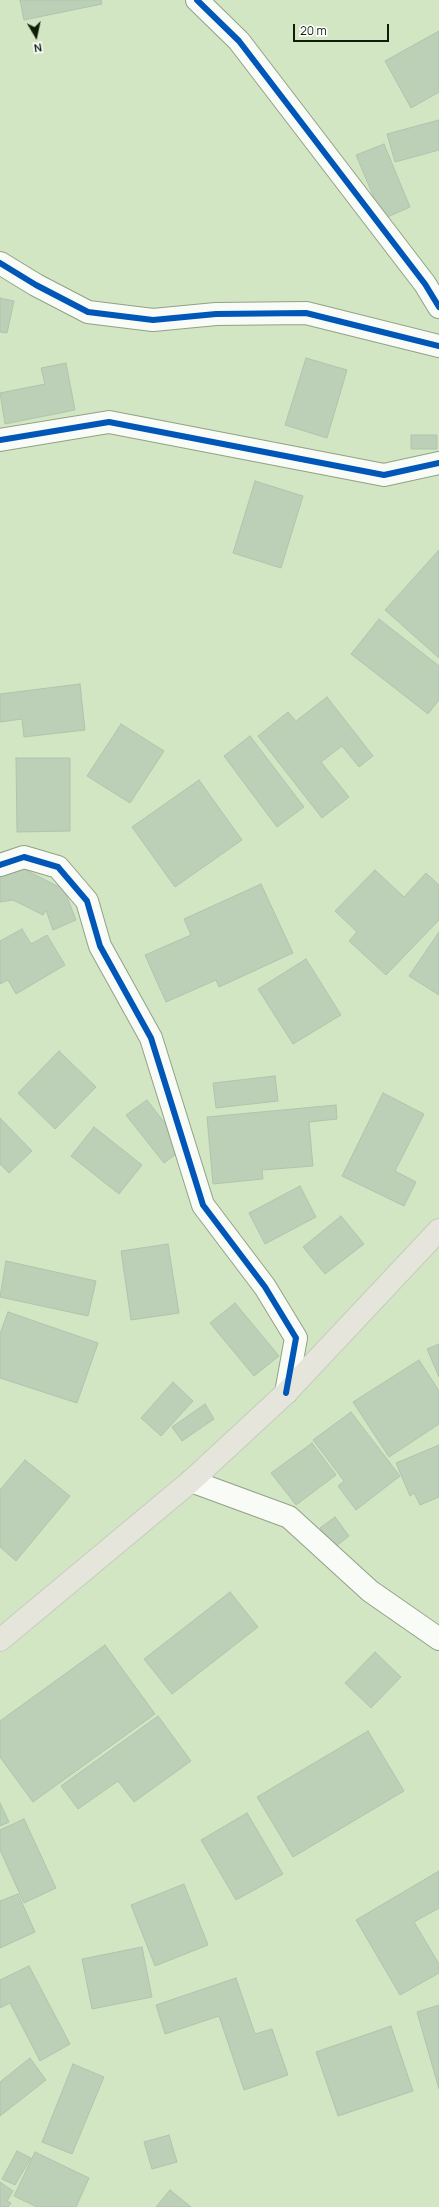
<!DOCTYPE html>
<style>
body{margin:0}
#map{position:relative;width:439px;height:2207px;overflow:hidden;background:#d2e6c4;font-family:Manrope,sans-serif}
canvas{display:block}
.north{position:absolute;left:16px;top:16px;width:40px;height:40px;-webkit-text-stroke:3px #fff;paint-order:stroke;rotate:171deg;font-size:11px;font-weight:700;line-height:16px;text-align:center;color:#101d06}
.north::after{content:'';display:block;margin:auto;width:14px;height:18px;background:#101d06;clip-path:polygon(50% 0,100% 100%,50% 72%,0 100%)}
.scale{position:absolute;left:293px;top:24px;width:96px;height:18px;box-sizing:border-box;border:2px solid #101d06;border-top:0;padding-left:5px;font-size:12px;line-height:14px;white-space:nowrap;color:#101d06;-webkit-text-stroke:3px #fff;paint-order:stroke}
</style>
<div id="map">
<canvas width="439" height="2207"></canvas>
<div class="north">N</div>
<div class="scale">20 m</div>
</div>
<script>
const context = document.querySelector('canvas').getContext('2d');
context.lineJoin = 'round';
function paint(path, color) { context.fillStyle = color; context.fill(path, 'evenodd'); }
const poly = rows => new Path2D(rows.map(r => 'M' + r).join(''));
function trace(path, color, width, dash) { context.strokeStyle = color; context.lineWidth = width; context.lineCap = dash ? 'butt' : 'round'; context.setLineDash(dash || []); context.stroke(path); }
const building = poly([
 [20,0,101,0,102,4,24,20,20,0],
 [439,31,439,92,411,108,385,61,439,31],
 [439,120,439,150,395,162,387,134,439,120],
 [384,144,410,207,383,219,356,155,384,144],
 [0,298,14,301,7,333,0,332,0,298],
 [306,358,347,370,327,438,285,425,306,358],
 [66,363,75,410,5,424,0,393,45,384,41,368,66,363],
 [411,435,437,435,437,449,411,449,411,435],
 [255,481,303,496,281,568,233,553,255,481],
 [439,550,439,658,385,610,439,550],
 [379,619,439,666,439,700,428,714,351,654,379,619],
 [80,684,85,730,24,737,22,719,0,722,0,694,80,684],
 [327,697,373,756,359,767,342,746,321,762,349,797,322,818,258,736,288,712,296,721,327,697],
 [121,724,164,751,130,803,87,776,121,724],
 [250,736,304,807,277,827,224,756,250,736],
 [16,758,70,758,70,831,17,832,16,758],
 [199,780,242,840,175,887,132,827,199,780],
 [27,868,28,871,57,886,62,884,76,920,53,930,46,910,43,915,13,900,0,902,0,872,27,868],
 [375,870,404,897,426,873,439,885,439,920,386,975,349,941,357,932,335,911,375,870],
 [261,884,293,953,219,987,216,980,166,1002,145,955,191,935,184,919,261,884],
 [22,929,31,944,47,935,65,965,16,994,8,980,0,984,0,941,22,929],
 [439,932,439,995,409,976,439,932],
 [306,959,341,1015,293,1044,258,989,306,959],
 [59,1051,96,1087,55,1129,18,1093,59,1051],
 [275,1076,278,1101,216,1108,213,1083,275,1076],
 [383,1093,424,1114,395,1171,416,1182,404,1206,342,1176,383,1093],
 [147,1100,184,1148,164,1163,126,1115,147,1100],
 [336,1105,337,1119,309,1122,313,1166,262,1170,263,1179,213,1184,207,1117,336,1105],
 [0,1118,32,1151,9,1173,0,1164,0,1118],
 [94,1127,142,1165,119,1194,71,1156,94,1127],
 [300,1186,316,1217,265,1244,249,1213,300,1186],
 [341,1216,364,1244,325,1274,303,1247,341,1216],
 [168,1244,179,1313,131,1320,121,1251,168,1244],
 [6,1261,96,1281,88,1316,0,1297,6,1261],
 [235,1303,279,1356,254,1376,210,1323,235,1303],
 [8,1312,98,1343,77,1403,0,1378,0,1334,8,1312],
 [439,1344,439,1377,427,1349,439,1344],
 [419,1360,439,1391,439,1424,389,1457,353,1402,419,1360],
 [173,1382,193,1401,161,1436,141,1418,173,1382],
 [205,1404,214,1419,182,1441,172,1427,205,1404],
 [351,1412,400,1476,356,1510,338,1486,344,1481,313,1440,351,1412],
 [312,1443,336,1475,296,1505,271,1473,312,1443],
 [439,1445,439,1497,420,1505,414,1493,410,1496,396,1463,439,1445],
 [25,1460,70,1496,16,1561,0,1547,0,1490,25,1460],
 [335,1517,349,1536,335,1547,320,1528,335,1517],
 [230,1592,258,1627,172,1694,144,1659,230,1592],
 [105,1645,155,1714,33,1802,0,1757,0,1721,105,1645],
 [375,1652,401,1677,371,1708,345,1683,375,1652],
 [158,1716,191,1761,134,1802,118,1781,78,1809,61,1786,158,1716],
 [368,1731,404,1791,293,1857,257,1797,368,1731],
 [0,1803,9,1822,0,1826,0,1803],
 [247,1813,283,1874,236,1900,201,1840,247,1813],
 [24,1819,56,1888,24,1903,0,1850,0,1830,24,1819],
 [439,1871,439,1908,414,1922,439,1964,439,1973,400,1995,356,1920,439,1871],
 [184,1884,208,1945,155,1966,131,1905,184,1884],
 [18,1894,35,1932,0,1948,0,1901,18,1894],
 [142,1947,152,1997,92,2009,82,1959,142,1947],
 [29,1966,70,2044,40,2061,10,2003,0,2008,0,1980,29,1966],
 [236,1978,255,2034,272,2029,288,2075,244,2090,219,2016,165,2034,156,2005,236,1978],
 [439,2005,439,2089,417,2012,439,2005],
 [391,2026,413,2091,338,2116,316,2052,391,2026],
 [30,2058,46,2080,0,2116,0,2082,30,2058],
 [73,2064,104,2077,72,2154,42,2142,73,2064],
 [169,2135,177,2162,152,2169,144,2142,169,2135],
 [17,2151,31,2158,15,2185,2,2179,17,2151],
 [35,2152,89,2178,76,2207,37,2207,14,2196,35,2152],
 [0,2182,13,2191,7,2201,11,2203,8,2207,0,2207,0,2182],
 [170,2190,191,2207,156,2207,170,2190]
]);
const minor = poly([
 [197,0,239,41,425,284,439,307],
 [0,263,36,285,88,312,153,320,216,314,306,313,439,346],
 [0,440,109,422,384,475,439,463],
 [0,865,24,857,58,867,87,901,100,946,151,1038,203,1205,265,1287,296,1338,286,1393],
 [191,1481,289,1517,370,1591,439,1639]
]);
const major = poly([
 [0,1640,191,1481,286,1393,439,1230]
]);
const cycleway = poly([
 [197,0,239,41,425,284,439,307],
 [0,263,36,285,88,312,153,320,216,314,306,313,439,346],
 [0,440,109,422,384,475,439,463],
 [0,865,24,857,58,867,87,901,100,946,151,1038,203,1205,265,1287,296,1338,286,1393]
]);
paint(building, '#bbd0b7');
trace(building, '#b0c4ad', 1);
trace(minor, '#92a187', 24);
trace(major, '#c4cdbc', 24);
trace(minor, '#f8fbf6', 22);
trace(major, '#e6e5db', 22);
trace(cycleway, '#0057b8', 6);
</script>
